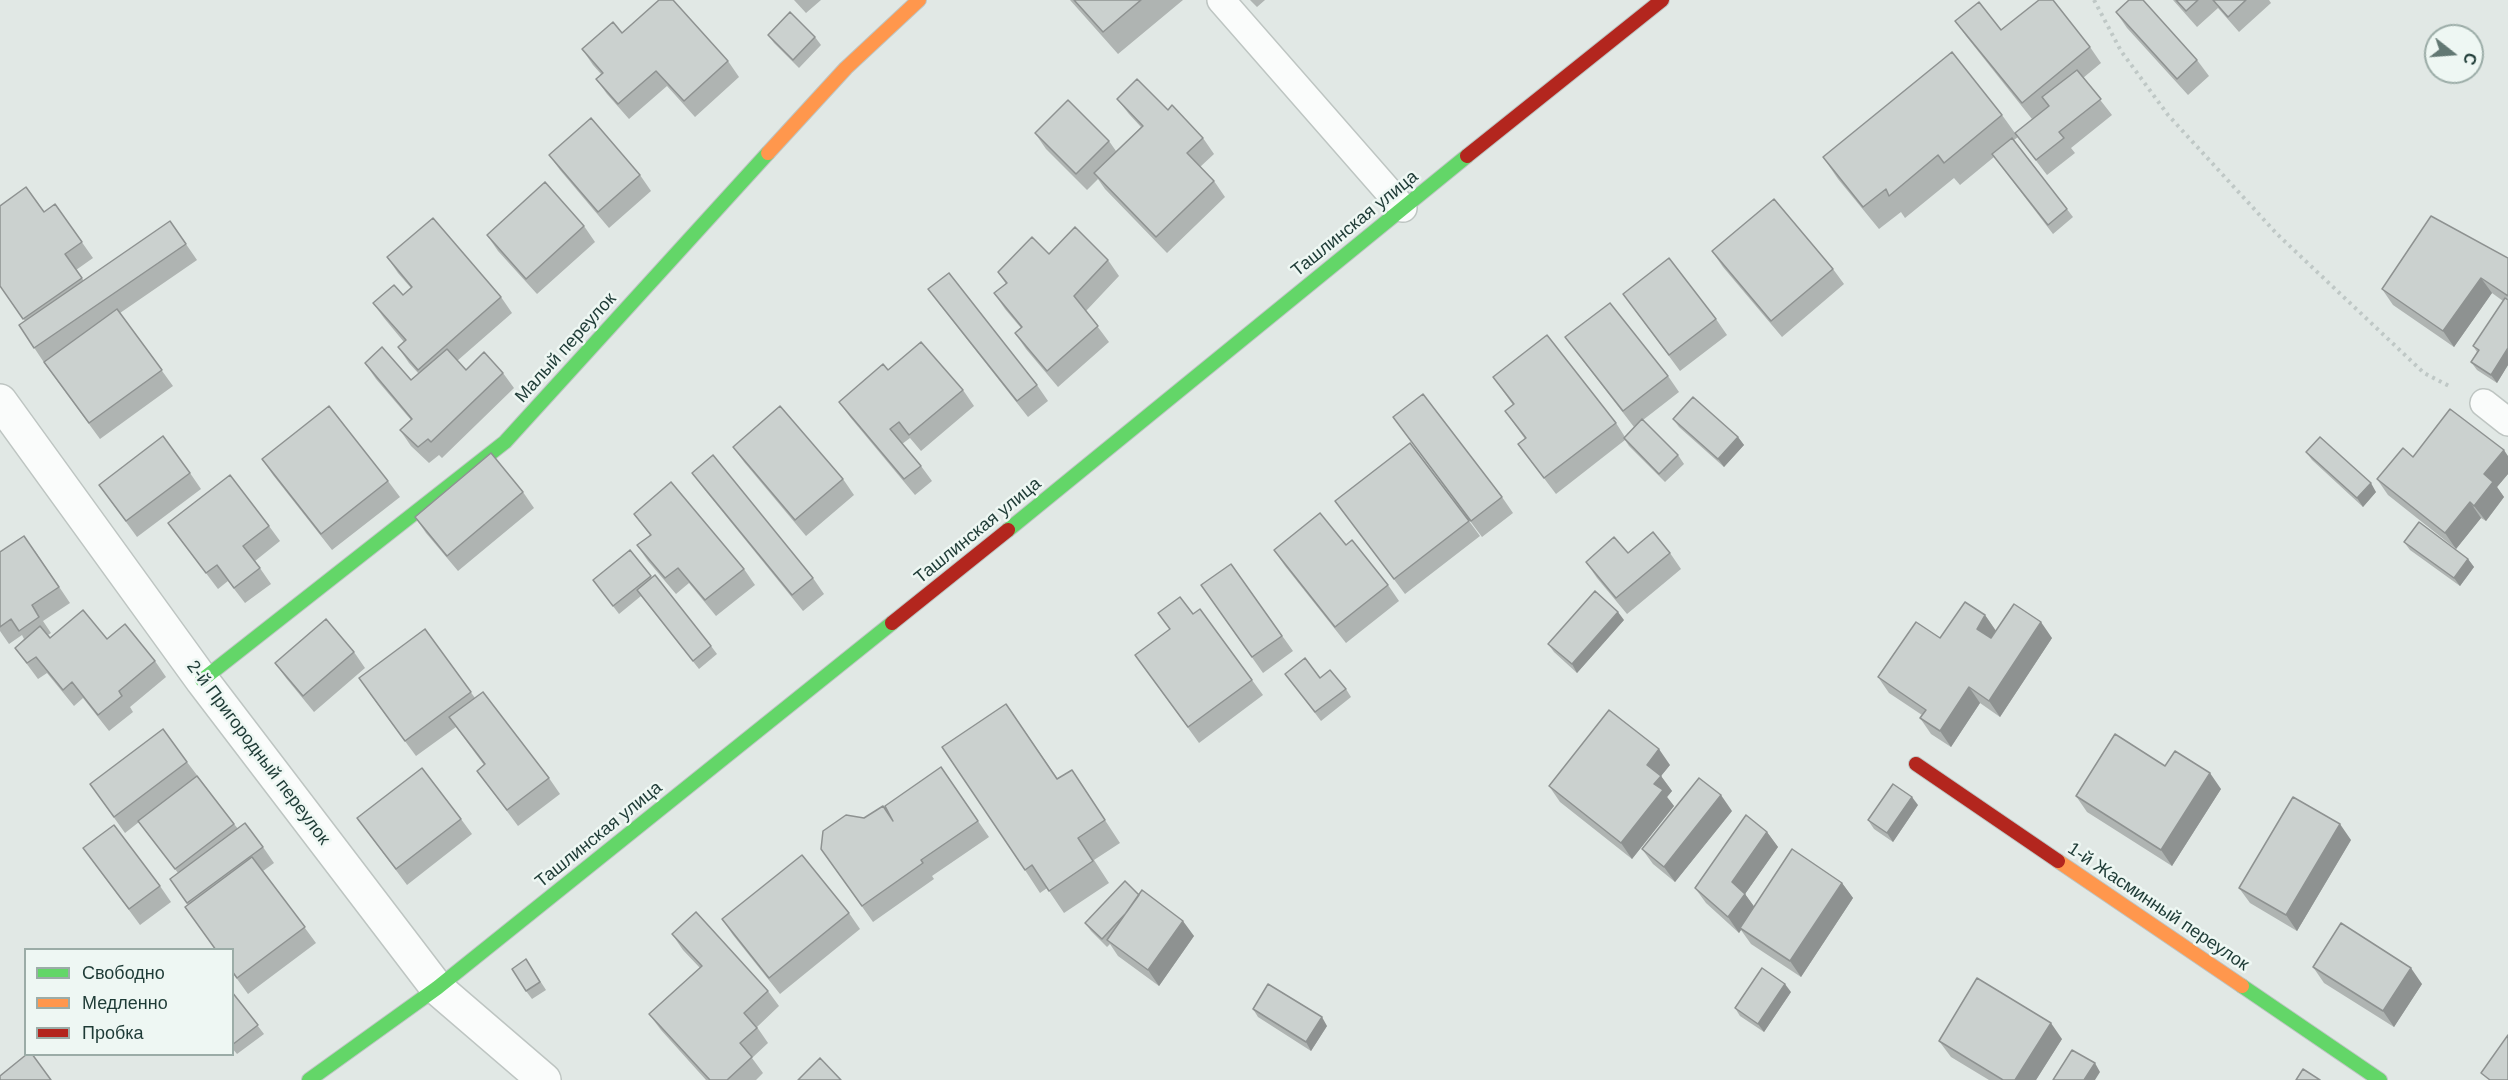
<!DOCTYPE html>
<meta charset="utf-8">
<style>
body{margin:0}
#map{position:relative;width:2508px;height:1080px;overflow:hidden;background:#e1e8e5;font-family:Helvetica,sans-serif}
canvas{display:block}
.legend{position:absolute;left:24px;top:948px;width:210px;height:108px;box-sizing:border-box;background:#eef7f3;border:2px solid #9baca7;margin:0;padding:8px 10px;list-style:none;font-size:18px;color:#1e3b36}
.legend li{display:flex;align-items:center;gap:12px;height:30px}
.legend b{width:30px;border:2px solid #9baca7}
.north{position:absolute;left:2424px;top:24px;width:60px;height:60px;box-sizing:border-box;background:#eef7f3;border:2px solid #9baca7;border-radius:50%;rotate:107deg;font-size:16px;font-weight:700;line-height:24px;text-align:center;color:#1e3b36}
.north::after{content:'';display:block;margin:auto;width:21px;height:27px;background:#627873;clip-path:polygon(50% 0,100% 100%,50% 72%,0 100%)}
</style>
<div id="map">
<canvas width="2508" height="1080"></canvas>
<ul class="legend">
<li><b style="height:8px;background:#63d668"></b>Свободно</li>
<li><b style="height:8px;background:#ff974d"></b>Медленно</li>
<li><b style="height:8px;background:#b3261e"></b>Пробка</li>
</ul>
<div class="north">С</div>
</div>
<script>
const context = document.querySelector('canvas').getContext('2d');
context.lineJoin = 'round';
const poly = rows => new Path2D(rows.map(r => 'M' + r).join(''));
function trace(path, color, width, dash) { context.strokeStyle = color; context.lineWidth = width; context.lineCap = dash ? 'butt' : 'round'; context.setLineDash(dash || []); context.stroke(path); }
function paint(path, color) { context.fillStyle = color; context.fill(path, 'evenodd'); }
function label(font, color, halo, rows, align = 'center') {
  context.font = font + ' Helvetica,sans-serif'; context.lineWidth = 5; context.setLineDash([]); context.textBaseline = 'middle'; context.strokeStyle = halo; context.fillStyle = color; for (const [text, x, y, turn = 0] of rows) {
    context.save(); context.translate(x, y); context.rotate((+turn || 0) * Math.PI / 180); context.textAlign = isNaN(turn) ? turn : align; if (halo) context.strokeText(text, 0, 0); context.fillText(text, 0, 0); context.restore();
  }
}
const path = poly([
 [2094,0,2121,51,2168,115,2277,234,2424,373,2451,387]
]);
const lane = poly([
 [1221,0,1403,208],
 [2484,403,2508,422]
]);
const street = poly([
 [0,401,202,680,437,988,544,1080]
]);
const fast = poly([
 [1008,530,1467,156],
 [202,680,505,442,768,153],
 [2242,986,2380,1080],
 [309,1080,437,988,892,623]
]);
const slow = poly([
 [768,153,846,68,919,0],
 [2058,861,2242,986]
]);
const jam = poly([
 [1467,156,1662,0],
 [892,623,1008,530],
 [1916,764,2058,861]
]);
const wall = poly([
 [794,0,821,0,806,13],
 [1070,0,1183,0,1118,54],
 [1250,0,1265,0,1257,7],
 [2173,0,2269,0,2271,3,2239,32,2218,8,2197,27],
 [2116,12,2197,60,2209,76,2188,95,2127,28],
 [1955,21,2090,47,2101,63,2083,78,2112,115,2071,148,2075,153,2047,175,2018,137,2014,140,2073,217,2053,234,1994,157,1960,185,1954,178,1905,218,1901,212,1879,229,1838,179,1823,157,2002,115,2015,133,2032,119,1966,36],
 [622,33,728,61,739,77,695,117,667,86,629,119,607,94,596,79,601,74,593,65,582,49],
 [768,35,815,37,821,45,799,68,774,43],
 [1117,99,1168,110,1203,138,1214,154,1200,167,1214,181,1225,197,1167,253,1105,189,1098,179,1087,190,1046,149,1035,133,1109,141,1116,151,1141,127,1129,114],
 [549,155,640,175,651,191,609,228,560,170],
 [55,204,93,258,76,270,84,281,170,221,197,260,120,313,173,386,100,439,45,364,19,325,25,321,0,286,44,212],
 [584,226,595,242,537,294,498,251,487,235],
 [1712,251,1833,269,1844,284,1782,337,1723,267],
 [1049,254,1108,260,1119,276,1086,311,1109,342,1058,387,1026,349,1015,333,1021,328,1005,309,994,293,1006,284,998,272],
 [387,257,501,297,512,313,457,361,466,370,503,373,514,388,442,458,439,455,429,463,411,446,400,430,411,420,376,379,365,363,411,380,419,374,409,363,398,347,404,342,384,318,373,303,403,295,411,288,398,273],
 [2508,258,2508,365,2497,383,2477,370,2471,362,2477,352,2473,346,2503,301,2492,293,2454,347,2393,305,2382,289],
 [928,289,1037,385,1048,401,1028,417,940,305],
 [1623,294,1716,319,1727,335,1680,371],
 [1565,337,1668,376,1679,392,1643,420,1678,455,1684,464,1665,482,1629,446,1625,440,1556,494,1518,444,1525,439,1505,411,1513,405,1493,377,1616,423,1625,437,1634,427,1577,353],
 [888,370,963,390,974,406,921,451,910,438,902,444,921,466,932,481,915,495,850,417,839,402],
 [1393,417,1502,497,1513,513,1482,537],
 [1673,419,1738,437,1744,445,1724,467,1679,427],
 [733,447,843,479,854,495,806,536,744,462],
 [2306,452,2376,492,2363,507,2312,460],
 [2508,456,2508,474,2497,487,2504,497,2486,521,2481,518,2456,549,2388,495,2377,479,2413,457],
 [262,459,388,481,400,497,332,550,273,475],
 [190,473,201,489,137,537,99,485],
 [692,473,813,578,824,594,803,611,704,489],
 [523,492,534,508,458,571,426,533,415,517],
 [1335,501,1469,521,1480,536,1405,594],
 [634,514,744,569,755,585,716,616,689,583,676,594,648,561,637,545,650,535],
 [168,523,269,526,280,541,255,561,271,584,245,603,228,581,218,589],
 [2404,542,2468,559,2474,567,2460,586,2410,550],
 [1346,545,1388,585,1399,601,1346,643,1285,566,1274,550],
 [630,550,652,578,711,646,717,654,699,669,641,596,619,614,593,580],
 [35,551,70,603,43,621,51,633,48,635,50,638,107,639,155,661,166,677,130,707,133,712,109,731,83,698,74,706,47,673,38,679,15,648,24,639,22,635,9,644,0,631,0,552],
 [1628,553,1670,553,1681,569,1627,614,1597,578,1586,562],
 [1231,564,1293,651,1263,673,1201,585],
 [1193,614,1252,680,1263,695,1199,743,1135,655],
 [1985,615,1996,631,2052,638,2000,717,1980,703,1951,747,1931,734,1920,718,1922,715,1889,693,1878,677,1940,638],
 [1624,620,1577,673,1554,652,1548,644],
 [425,629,475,698,549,778,560,794,518,826,477,771,484,765,456,727,416,756,370,694],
 [354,652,365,668,314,712,286,678,275,663],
 [1285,674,1346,689,1351,697,1321,721],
 [1006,704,1058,779,1072,770,1120,843,1094,860,1109,883,1064,913,1047,888,1040,893,1025,870],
 [187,762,238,829,263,847,274,863,263,871,316,943,248,994,232,972,232,950,216,950,185,907,188,905,170,879,178,873,139,822,125,833,90,784],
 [1670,765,1661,776,1672,791,1667,797,1674,806,1632,859,1560,802,1549,786],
 [2165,766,2221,789,2172,866,2087,812,2076,796],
 [941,767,989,837,932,876,934,879,873,922,821,849,893,821],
 [1918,805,1893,842,1874,829,1868,820],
 [1732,811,1675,882,1653,864,1642,849],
 [357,818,461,819,472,834,407,885],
 [1767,832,1778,847,1745,894,1754,907,1842,883,1853,898,1801,977,1751,944,1741,930,1739,933,1706,903,1695,888],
 [2351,840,2297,931,2250,903,2239,888],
 [83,848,160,886,171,902,140,925],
 [1139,895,1194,936,1159,986,1118,956,1110,944,1107,947,1091,931,1085,923],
 [849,913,860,929,780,994,733,935,722,919],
 [672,934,768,991,779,1006,757,1027,768,1043,752,1058,763,1073,756,1080,706,1080,661,1030,649,1014,700,968,683,950],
 [526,959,546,990,532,999,526,991],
 [2313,967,2422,984,2394,1027,2324,983],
 [232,992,264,1034,237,1054,232,1048],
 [1791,992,1764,1032,1740,1016,1735,1008],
 [1253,1009,1327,1026,1311,1051,1258,1017],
 [2062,1039,2036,1080,1989,1080,1951,1057,1939,1041]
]);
const shadedWall = poly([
 [2481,278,2492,293,2454,347,2443,331],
 [2508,348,2508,365,2497,383,2491,375],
 [1738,437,1744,445,1724,467,1718,459],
 [2504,450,2508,456,2508,474,2497,487,2504,497,2486,521,2474,506,2484,474],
 [2371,483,2376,492,2363,507,2357,498],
 [2470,502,2481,518,2456,549,2445,533],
 [2468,559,2474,567,2460,586,2454,578],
 [1618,612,1624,620,1577,673,1572,664],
 [1985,615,1996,631,1988,645,1977,629],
 [2041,622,2052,638,2000,717,1989,701],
 [1969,687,1980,703,1951,747,1940,731],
 [1659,749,1670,765,1661,776,1672,791,1667,797,1674,806,1632,859,1621,843,1654,784,1647,765],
 [2210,773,2221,789,2172,866,2161,850],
 [1721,795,1732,811,1675,882,1664,867],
 [1912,797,1918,805,1893,842,1887,833],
 [2340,824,2351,840,2297,931,2286,915],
 [1767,832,1778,847,1745,894,1756,909,1740,928,1741,930,1739,933,1728,917,1732,882],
 [1842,883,1853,898,1801,977,1790,961],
 [1183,921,1194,936,1159,986,1148,970],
 [2411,968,2422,984,2394,1027,2383,1011],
 [1785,984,1791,992,1764,1032,1758,1024],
 [1322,1017,1327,1026,1311,1051,1306,1042],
 [2051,1023,2062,1039,2036,1080,2015,1080],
 [2095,1063,2100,1072,2095,1080,2084,1080]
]);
const building = poly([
 [659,0,673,0,728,61,684,101,656,71,618,104,596,79,603,73,582,49,613,22,622,33,659,0],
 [1074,0,1141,0,1103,32,1074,0],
 [2039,0,2053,0,2090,47,2022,103,1955,21,1979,2,2001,30,2039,0],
 [2129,0,2143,0,2197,60,2177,79,2116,12,2129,0],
 [2176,0,2198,0,2186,11,2176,0],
 [2213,0,2246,0,2228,17,2213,0],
 [790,12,815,37,793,60,768,35,790,12],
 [1952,52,2002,115,1944,163,1938,155,1889,196,1886,189,1863,207,1823,157,1952,52],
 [2077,70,2101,99,2059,132,2064,138,2036,160,2015,133,2049,106,2042,97,2077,70],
 [1137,79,1168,110,1172,105,1203,138,1187,153,1214,181,1156,237,1094,173,1143,126,1117,99,1137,79],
 [1068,100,1109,141,1076,174,1035,133,1068,100],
 [591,118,640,175,598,212,549,155,591,118],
 [2012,138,2067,209,2048,225,1992,154,2012,138],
 [545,182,584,226,526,279,487,235,545,182],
 [26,187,44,212,55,204,82,242,65,254,82,278,23,319,0,286,0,206,26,187],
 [1774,199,1833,269,1771,321,1712,251,1774,199],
 [2431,216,2508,258,2508,296,2481,278,2443,331,2382,289,2431,216],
 [433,218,501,297,418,370,398,347,406,340,373,303,394,285,403,295,412,287,387,257,433,218],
 [170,221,186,244,34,348,19,325,170,221],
 [1075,227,1108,260,1074,296,1098,326,1047,371,1015,333,1022,327,994,293,1007,283,998,272,1032,237,1049,254,1075,227],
 [1669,258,1716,319,1669,355,1623,294,1669,258],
 [949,273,1037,385,1017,401,928,289,949,273],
 [2505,298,2508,300,2508,348,2491,375,2471,362,2479,350,2473,346,2505,298],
 [1610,303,1668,376,1623,411,1565,337,1610,303],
 [117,309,162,370,89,423,44,362,117,309],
 [1547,335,1616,423,1544,478,1518,444,1526,438,1505,411,1514,404,1493,377,1547,335],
 [921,342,963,390,909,435,899,422,890,429,921,466,904,479,839,402,883,364,888,370,921,342],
 [382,347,411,380,447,349,466,370,484,352,503,373,431,442,428,439,418,447,400,430,412,419,365,363,382,347],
 [1423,394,1502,497,1471,521,1393,417,1423,394],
 [1693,397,1738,437,1718,459,1673,419,1693,397],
 [329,406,388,481,321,534,262,459,329,406],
 [780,406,843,479,795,520,733,447,780,406],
 [2450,409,2504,450,2484,474,2493,482,2474,506,2470,502,2445,533,2377,479,2403,448,2413,457,2450,409],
 [1642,419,1678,455,1659,474,1624,438,1642,419],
 [163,436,190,473,126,521,99,485,163,436],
 [2320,437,2371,483,2357,498,2306,452,2320,437],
 [1410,443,1469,521,1394,579,1335,501,1410,443],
 [491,453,523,492,447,556,415,517,491,453],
 [713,455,813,578,792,595,692,473,713,455],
 [230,475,269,526,243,546,260,568,234,588,217,565,206,573,168,523,230,475],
 [671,482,744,569,705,600,678,568,665,578,637,545,651,535,634,514,671,482],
 [1320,513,1346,545,1352,540,1388,585,1335,627,1274,550,1320,513],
 [2419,522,2468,559,2454,578,2404,542,2419,522],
 [1653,532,1670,553,1616,598,1586,562,1614,537,1628,553,1653,532],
 [24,536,59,587,32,605,39,617,19,631,11,619,0,627,0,552,24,536],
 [630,550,651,576,613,606,593,580,630,550],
 [1231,564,1282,636,1252,657,1201,585,1231,564],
 [655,575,711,646,693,661,637,590,655,575],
 [1595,591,1618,612,1572,664,1548,644,1595,591],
 [1180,597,1193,614,1200,609,1252,680,1188,727,1135,655,1170,629,1158,613,1180,597],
 [1965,602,1985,615,1977,629,1991,638,2014,604,2041,622,1989,701,1969,687,1940,731,1920,718,1926,710,1878,677,1916,622,1940,638,1965,602],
 [83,610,107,639,125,624,155,661,119,691,122,696,98,715,72,682,63,690,36,657,27,663,15,648,40,626,50,638,83,610],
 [326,619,354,652,303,696,275,663,326,619],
 [425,629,471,692,405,741,359,678,425,629],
 [1305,658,1320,678,1330,670,1346,689,1315,712,1285,674,1305,658],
 [483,692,549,778,507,810,477,771,485,764,449,717,483,692],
 [1006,704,1057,779,1072,770,1105,820,1078,838,1093,861,1049,891,1032,865,1025,870,942,747,1006,704],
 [1609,710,1659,749,1647,765,1661,776,1654,784,1663,790,1621,843,1549,786,1609,710],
 [163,729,187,762,114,817,90,784,163,729],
 [2115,734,2165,766,2175,751,2210,773,2161,850,2076,796,2115,734],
 [941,767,978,821,921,860,923,863,862,906,821,849,823,831,846,815,864,818,883,806,893,821,885,806,941,767],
 [422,768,461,819,396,869,357,818,422,768],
 [197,776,234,824,175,869,138,821,197,776],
 [1699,778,1721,795,1664,867,1642,849,1699,778],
 [1893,784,1912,797,1887,833,1868,820,1893,784],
 [2293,797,2340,824,2286,915,2239,888,2293,797],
 [1746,815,1767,832,1732,882,1745,894,1728,917,1695,888,1746,815],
 [245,823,263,847,187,903,170,879,245,823],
 [114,825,160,886,129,909,83,848,114,825],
 [1792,849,1842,883,1790,961,1740,928,1792,849],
 [802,855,849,913,769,978,722,919,802,855],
 [252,857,305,927,237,978,232,971,232,950,216,950,185,907,252,857],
 [1125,881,1139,895,1126,913,1102,939,1085,923,1125,881],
 [1142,890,1183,921,1148,970,1107,940,1142,890],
 [696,912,768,991,744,1013,757,1028,740,1043,752,1057,727,1080,710,1080,649,1014,702,966,672,934,696,912],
 [2341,923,2411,968,2383,1011,2313,967,2341,923],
 [526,959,540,982,526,991,512,969,526,959],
 [1762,968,1785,984,1758,1024,1735,1008,1762,968],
 [1977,978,2051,1023,2015,1080,2003,1080,1939,1041,1977,978],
 [1268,984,1322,1017,1306,1042,1253,1009,1268,984],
 [232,992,258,1025,232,1045,232,992],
 [2508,1035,2508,1080,2490,1080,2481,1073,2508,1035],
 [2072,1050,2095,1063,2084,1080,2053,1080,2072,1050],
 [27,1054,32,1054,51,1080,0,1080,0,1076,27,1054],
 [820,1058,841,1080,798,1080,820,1058],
 [2303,1069,2320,1080,2296,1080,2303,1069]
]);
const streetNames = [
 ["Ташлинская улица",1355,224,-39],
 ["Малый переулок",566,348,-48],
 ["Ташлинская улица",978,531,-39],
 ["2-й Пригородный переулок",258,753,53],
 ["Ташлинская улица",599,835,-39],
 ["1-й Жасминный переулок",2158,907,34]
];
trace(lane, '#bec5c2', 30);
trace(street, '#bec5c2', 36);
trace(fast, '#bdc5c3', 16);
trace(slow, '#bdc5c3', 16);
trace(jam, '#bdc5c3', 16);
trace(path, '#bfc8c6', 4, [3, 4.5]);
trace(lane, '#fafcfb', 27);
trace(street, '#fafcfb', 33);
trace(fast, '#63d668', 14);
trace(slow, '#ff974d', 14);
trace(jam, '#b3261e', 14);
paint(wall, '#afb4b2');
paint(shadedWall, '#8e9291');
paint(building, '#cbd1cf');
trace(building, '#8e9291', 1.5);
label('18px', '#1e3b36', '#eef7f3', streetNames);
</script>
